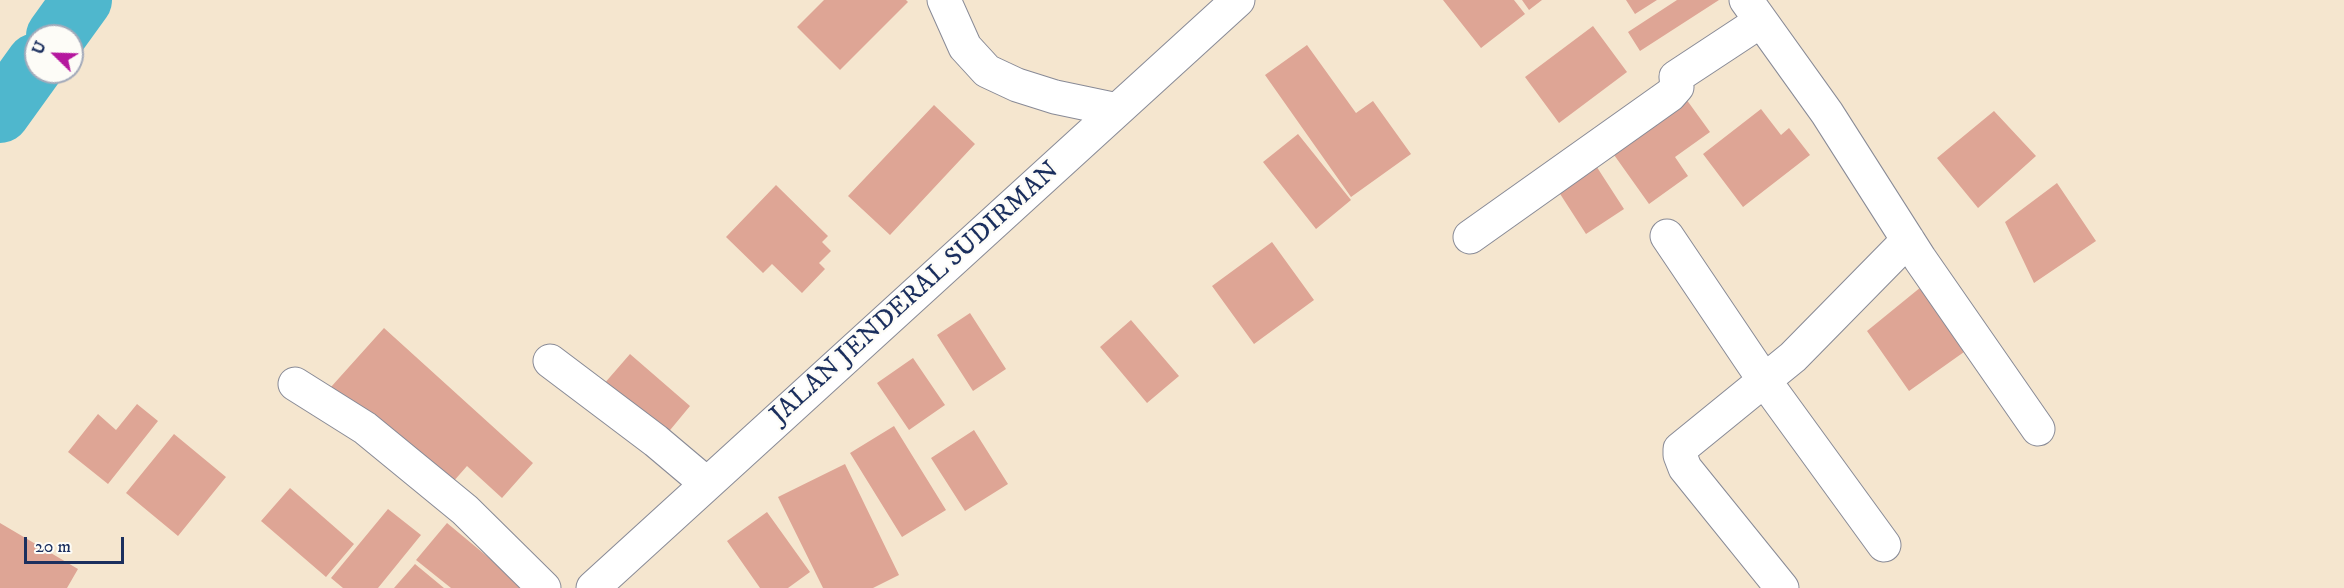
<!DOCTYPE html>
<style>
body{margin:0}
#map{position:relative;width:2344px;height:588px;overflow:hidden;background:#f5e6cf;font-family:"IM FELL DW Pica",serif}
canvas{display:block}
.north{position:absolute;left:24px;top:24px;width:60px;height:60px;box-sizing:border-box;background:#fdfcf7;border:2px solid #a3aaba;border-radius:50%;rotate:293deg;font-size:16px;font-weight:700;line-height:24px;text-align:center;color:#1b2f5e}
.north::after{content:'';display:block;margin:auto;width:21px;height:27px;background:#b5179e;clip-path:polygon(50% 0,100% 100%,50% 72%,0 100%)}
.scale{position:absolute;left:24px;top:537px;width:100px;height:27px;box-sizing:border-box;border:3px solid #1b2f5e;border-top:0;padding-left:8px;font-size:18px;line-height:21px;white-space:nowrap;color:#1b2f5e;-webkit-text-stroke:4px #fdfcf7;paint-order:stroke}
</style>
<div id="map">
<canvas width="2344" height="588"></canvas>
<div class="north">U</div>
<div class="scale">20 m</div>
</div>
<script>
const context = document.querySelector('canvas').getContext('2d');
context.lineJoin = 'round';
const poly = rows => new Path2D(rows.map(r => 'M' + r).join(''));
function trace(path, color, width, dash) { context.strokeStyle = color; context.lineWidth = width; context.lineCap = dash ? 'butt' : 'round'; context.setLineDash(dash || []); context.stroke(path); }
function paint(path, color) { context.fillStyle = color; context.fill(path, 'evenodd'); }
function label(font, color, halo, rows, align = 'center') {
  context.font = font + ' "IM FELL DW Pica",serif'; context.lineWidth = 4.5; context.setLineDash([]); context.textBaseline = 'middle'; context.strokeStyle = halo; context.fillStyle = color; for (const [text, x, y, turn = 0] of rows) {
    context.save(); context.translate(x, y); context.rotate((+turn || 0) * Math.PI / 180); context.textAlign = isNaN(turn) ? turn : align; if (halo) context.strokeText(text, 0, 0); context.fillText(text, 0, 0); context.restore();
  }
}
const river = poly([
 [56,36,82,0],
 [0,113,36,63]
]);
const building = poly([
 [824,0,906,0,908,2,840,70,797,27],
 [1443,0,1514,0,1525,14,1481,48],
 [1522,0,1542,0,1529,10],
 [1626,0,1657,0,1635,14],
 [1677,0,1719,0,1640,51,1628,32],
 [1593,26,1627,72,1559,123,1525,77],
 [1307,45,1356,113,1373,101,1411,154,1351,197,1265,75],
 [1681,92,1710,132,1675,157,1688,176,1649,204,1607,145],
 [934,105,975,144,890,235,848,196],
 [1761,109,1781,135,1789,128,1810,155,1743,207,1703,154],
 [1994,111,2036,156,1978,208,1937,158],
 [1298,134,1351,200,1316,229,1263,162],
 [1591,158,1624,209,1586,234,1553,183],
 [2057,183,2096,241,2034,283,2005,222],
 [776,185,828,236,822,242,831,251,819,263,825,269,802,293,772,264,763,273,726,237],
 [1272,242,1314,300,1254,344,1212,286],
 [1921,287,1964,352,1909,391,1867,331],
 [970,313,1006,369,973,391,937,335],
 [1131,320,1179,376,1147,403,1100,347],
 [384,328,533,463,502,498,467,466,445,491,331,387],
 [630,354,690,406,666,435,590,400],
 [913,358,945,405,909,430,877,383],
 [137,404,158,421,108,484,68,452,98,414,116,430],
 [894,426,946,510,902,537,850,453],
 [974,430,1008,484,965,511,931,458],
 [174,434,226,477,178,536,126,493],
 [845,464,899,575,873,588,823,588,778,497],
 [290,488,354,544,326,577,261,521],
 [388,509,421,535,378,588,343,588,331,578],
 [767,512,810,572,788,588,760,588,727,541],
 [0,523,78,569,67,588,0,588],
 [447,523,524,587,523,588,451,588,416,560],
 [415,564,444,588,394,588]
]);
const minor = poly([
 [944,0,965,47,987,71,1017,85,1055,97,1117,110],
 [1746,0,1827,113,1920,259,2038,429],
 [1667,236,1764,380,1884,545],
 [1470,237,1670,95,1677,87,1676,77,1761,21],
 [550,361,656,441,707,484],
 [295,384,365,428,465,510,544,588],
 [593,588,1238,0],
 [1782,588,1685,468,1680,455,1680,449,1793,357,1908,240]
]);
const streetNames = [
 ["JALAN JENDERAL SUDIRMAN",916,294,-42]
];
trace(river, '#4fb7cd', 60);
paint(building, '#dea595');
trace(minor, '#888a96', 35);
trace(minor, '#fff', 33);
label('26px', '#1b2f5e', '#fdfcf7', streetNames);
</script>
